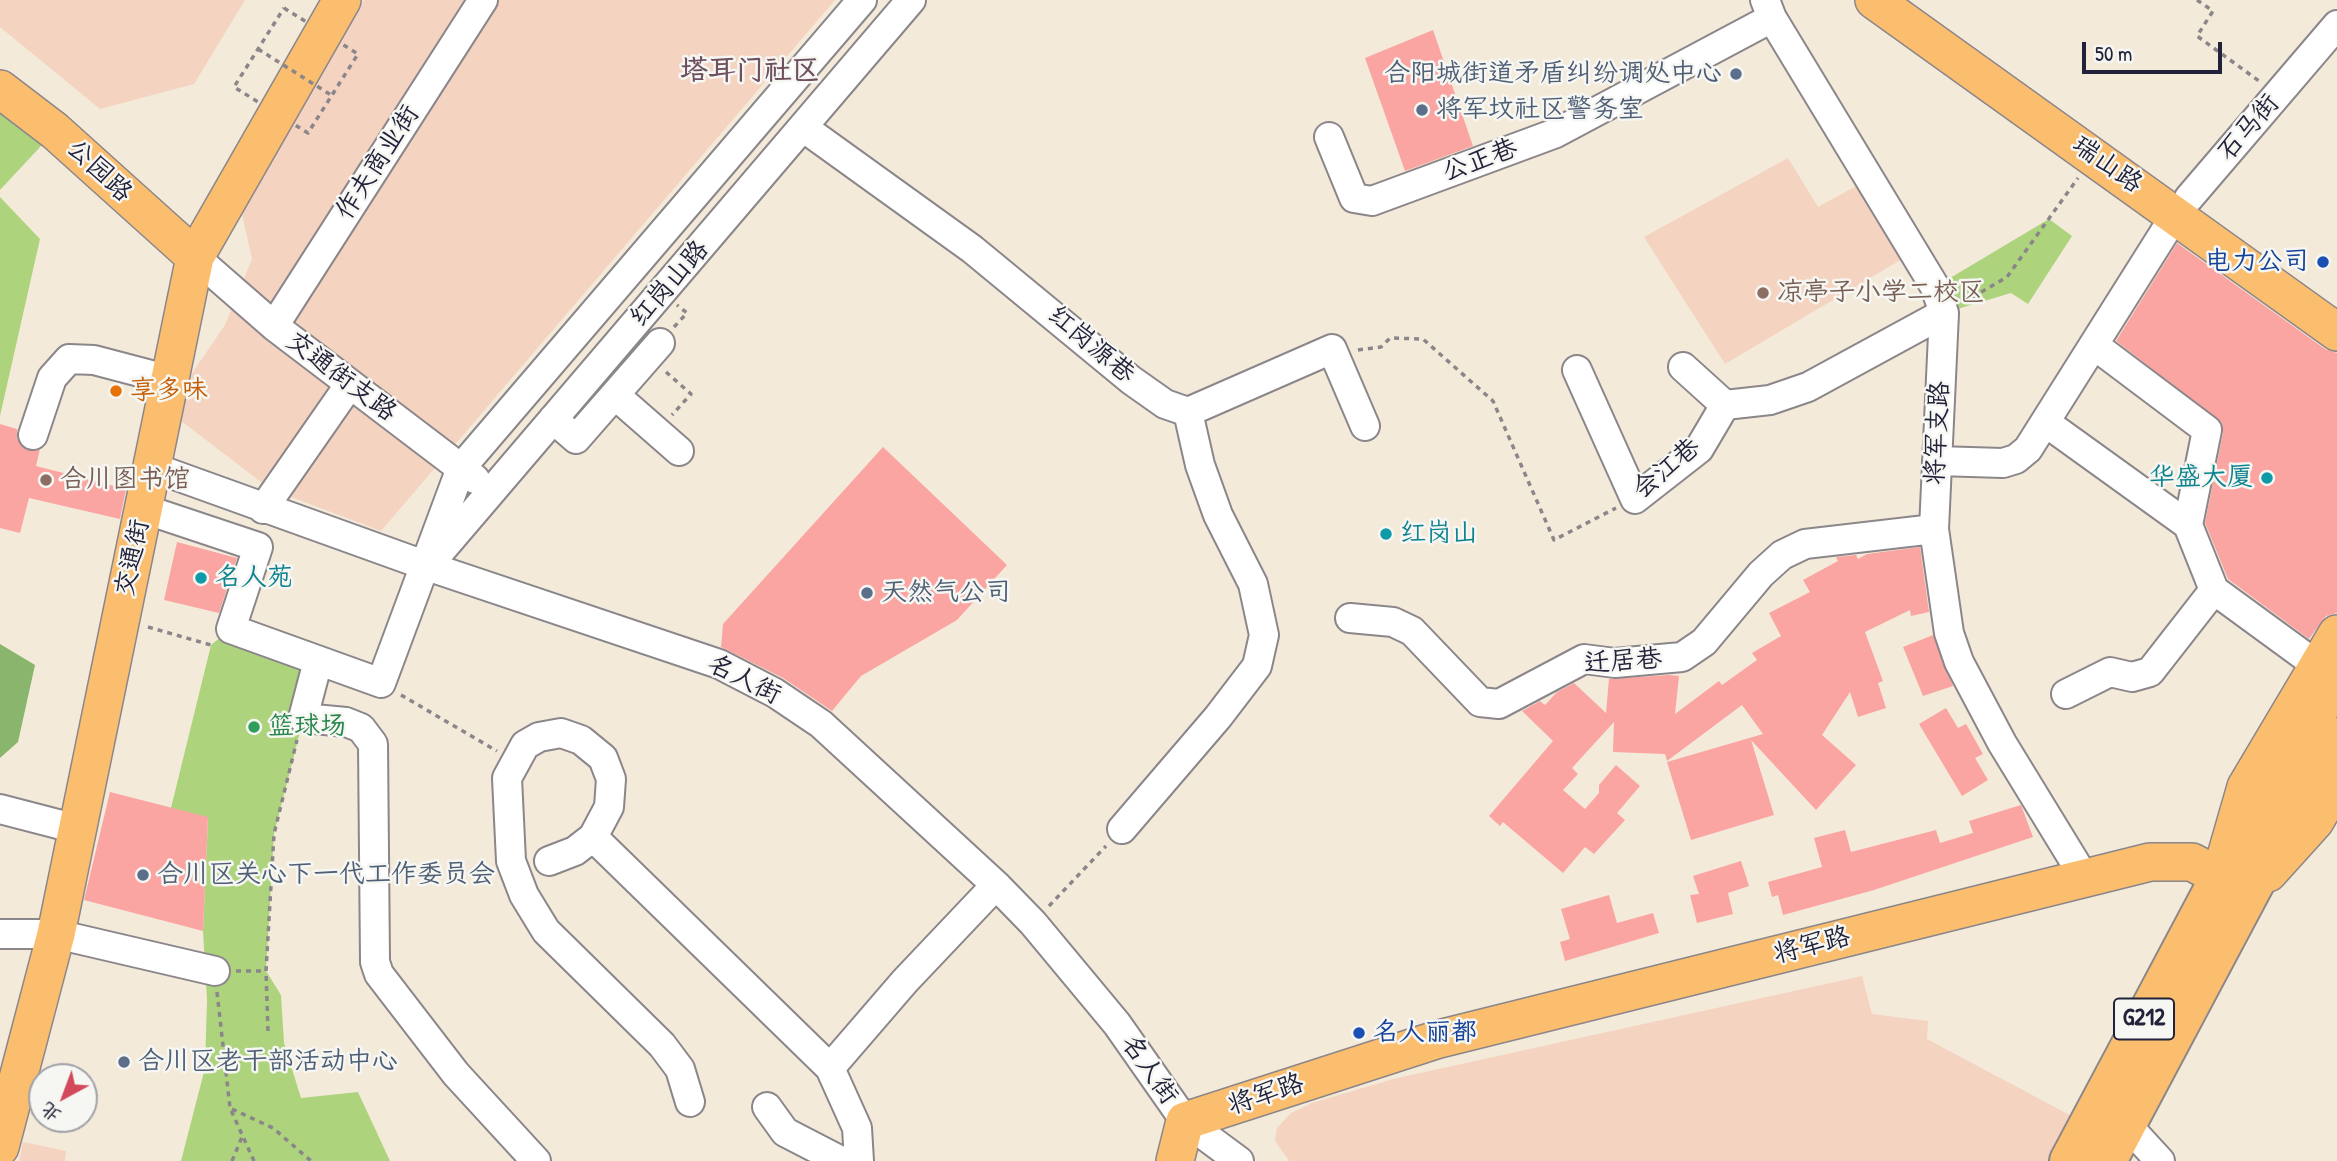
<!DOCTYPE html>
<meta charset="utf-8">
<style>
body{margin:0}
#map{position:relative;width:2337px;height:1161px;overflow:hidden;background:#f4eada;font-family:"Patrick Hand","LXGW WenKai TC",sans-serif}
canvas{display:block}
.north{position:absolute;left:28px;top:1063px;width:70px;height:70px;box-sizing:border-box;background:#f6f6f2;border:2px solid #a1a1a9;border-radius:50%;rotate:221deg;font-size:19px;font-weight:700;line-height:28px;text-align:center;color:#22223b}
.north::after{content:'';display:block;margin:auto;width:24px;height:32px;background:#d1495b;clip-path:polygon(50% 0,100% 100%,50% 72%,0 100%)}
.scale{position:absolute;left:2082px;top:42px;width:140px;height:32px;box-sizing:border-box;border:4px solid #22223b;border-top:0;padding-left:9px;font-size:21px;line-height:24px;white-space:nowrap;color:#22223b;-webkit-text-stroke:5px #f6f6f2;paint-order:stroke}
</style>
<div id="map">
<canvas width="2337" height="1161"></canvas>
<div class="north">北</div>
<div class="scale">50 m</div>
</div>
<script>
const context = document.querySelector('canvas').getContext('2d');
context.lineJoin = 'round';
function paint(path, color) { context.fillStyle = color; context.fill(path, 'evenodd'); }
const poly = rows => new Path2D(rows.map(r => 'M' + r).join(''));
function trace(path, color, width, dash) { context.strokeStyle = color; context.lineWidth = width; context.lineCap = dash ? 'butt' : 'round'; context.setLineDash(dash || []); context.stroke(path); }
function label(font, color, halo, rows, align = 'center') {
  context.font = font + ' "Patrick Hand","LXGW WenKai TC",sans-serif'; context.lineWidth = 5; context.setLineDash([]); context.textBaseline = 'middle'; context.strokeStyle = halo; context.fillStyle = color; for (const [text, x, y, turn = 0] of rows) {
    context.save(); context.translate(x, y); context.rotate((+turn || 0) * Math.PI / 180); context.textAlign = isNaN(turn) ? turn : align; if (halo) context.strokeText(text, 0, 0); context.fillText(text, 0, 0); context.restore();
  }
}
const built = poly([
 [0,0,245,0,194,84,100,109,0,27],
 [364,0,835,0,381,531,270,489,167,410,225,325,252,259,241,210,284,127],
 [1788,158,1818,207,1869,179,1914,252,1725,364,1644,237],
 [1862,976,1872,1014,1928,1021,1927,1039,2079,1120,2056,1161,1289,1161,1275,1141,1277,1128,1291,1113,1312,1103,1393,1079],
 [23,1142,66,1151,65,1161,19,1161]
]);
const green = poly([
 [0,89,55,131,0,190],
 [0,197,40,239,0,416],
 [2049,219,2072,236,2028,304,2011,293,1944,313,1935,287],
 [231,629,318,661,274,834,266,971,281,995,284,1043,301,1098,358,1092,390,1161,181,1161,205,1068,207,1000,203,931,208,818,171,808,211,645]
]);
const forest = poly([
 [0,644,35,665,18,742,0,758]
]);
const building = poly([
 [1433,30,1473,146,1405,171,1365,58],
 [2177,243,2325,349,2337,353,2337,613,2326,616,2309,639,2228,579,2205,523,2223,433,2222,423,2116,341],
 [0,424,17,429,17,439,27,450,40,449,36,466,126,489,120,519,29,498,20,533,0,528],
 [883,447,1007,565,957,620,861,676,832,711,783,678,721,647,723,624],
 [177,542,237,558,219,613,164,600],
 [1920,547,1929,612,1911,616,1910,610,1865,632,1883,681,1878,683,1886,708,1858,717,1850,692,1822,735,1856,765,1816,810,1751,740,1774,815,1691,840,1667,762,1763,734,1742,705,1667,761,1665,754,1613,752,1614,722,1572,768,1578,774,1563,790,1585,809,1599,793,1599,785,1616,765,1640,786,1617,813,1625,820,1594,854,1585,847,1563,873,1503,822,1500,826,1489,816,1553,741,1522,711,1540,701,1545,705,1557,692,1574,683,1606,713,1609,679,1669,675,1679,676,1675,714,1719,681,1722,685,1757,660,1752,653,1781,636,1769,613,1810,592,1803,580,1838,561,1836,557,1856,555,1858,559,1867,554],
 [1933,635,1953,686,1923,696,1903,647],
 [1946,708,1958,728,1966,724,1983,754,1975,758,1988,780,1962,796,1919,724],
 [110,792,208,817,203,931,84,900],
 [2021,805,2033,837,1874,890,1783,915,1778,895,1772,897,1768,882,1822,867,1814,838,1845,830,1851,852,1936,830,1940,843,1973,833,1969,821],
 [1741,861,1749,886,1728,893,1733,914,1697,923,1690,895,1699,894,1693,876],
 [1609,895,1617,923,1653,913,1659,933,1565,961,1560,942,1570,939,1561,909]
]);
const path = poly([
 [2197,0,2213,11,2197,36,2259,81],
 [284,8,358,54,308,133,234,87,284,8],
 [1964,302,2007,277,2078,178],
 [674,327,687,313,677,305],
 [1358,350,1381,347,1390,338,1423,339,1493,401,1554,540,1616,508],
 [666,372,691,394,672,415],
 [148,627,211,645,214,644],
 [401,695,497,751],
 [1049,906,1106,846],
 [236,971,266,971],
 [217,992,230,1108,254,1161],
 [268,1031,266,971,274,834,297,740],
 [232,1109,273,1128,311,1161],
 [232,1161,242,1137]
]);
const minor = poly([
 [1765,0,1772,18,1935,287,1944,313,1934,529,1949,633,1959,662,2002,743,2084,877],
 [804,128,972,249,1131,380,1165,404,1188,412,1332,349,1365,426],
 [1329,137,1354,198,1372,201,1556,133,1772,18],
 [2189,198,2337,25],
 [195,257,274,326,475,479],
 [274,326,483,0],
 [2094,345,2207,430,2188,525,2214,590,2318,666],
 [1683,367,1725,405],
 [1577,370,1635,499,1699,449,1725,405,1770,400,1808,387,1944,313],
 [615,395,679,451],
 [553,419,576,439,660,343],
 [2045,422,2188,525],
 [33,435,52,378,69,359,94,360,170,380],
 [1937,461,2003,463,2016,459,2028,449,2176,214],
 [152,467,427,566,719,664,775,693,821,724,996,885,1033,923,1117,1024,1185,1121,1239,1161],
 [263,509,350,384],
 [159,514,258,547,231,629,381,683,461,468,862,0],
 [438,554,911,0],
 [1350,618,1393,622,1412,631,1480,702,1499,704,1584,659,1615,663,1682,657,1704,642,1761,574,1782,555,1805,544,1934,529],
 [318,661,303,718,346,722,361,728,373,744,375,962,379,974,456,1074,536,1161],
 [2066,694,2110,672,2132,677,2150,672,2214,590],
 [0,809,77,829],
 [1122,829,1218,717,1257,666,1264,635,1253,584,1218,515,1200,465,1188,412],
 [593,837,830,1068,857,1128,859,1161],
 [549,861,575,851,593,837,609,807,611,779,603,758,581,740,561,733,539,737,525,745,507,778,511,861,524,895,546,931,662,1045,680,1069,690,1102],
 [0,934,56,934,215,971],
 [830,1068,905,981,996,885],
 [767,1107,785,1132,841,1161],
 [2126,1124,2160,1161]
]);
const major = poly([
 [1874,0,2337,332],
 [0,89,55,131,195,257],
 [2268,873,2315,821,2337,783],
 [0,1147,56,934,195,257,342,0],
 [1175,1161,1185,1121,1439,1039,2150,862,2192,862,2220,877,2246,787,2337,634]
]);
const highway = poly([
 [2069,1161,2220,877,2337,679],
 [2107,1161,2291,815,2337,737]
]);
const pathBridge = poly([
 [258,49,331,95]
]);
const markers = [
 [1736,74,7,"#5c6f8a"],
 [1422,110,7,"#5c6f8a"],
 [2323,262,7,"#1a4fb4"],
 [1763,293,7,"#8d6e63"],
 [116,391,7,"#e8710a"],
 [2267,478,7,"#0f9aa8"],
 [46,480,7,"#8d6e63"],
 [1386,534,7,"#0f9aa8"],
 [201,578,7,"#0f9aa8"],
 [867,593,7,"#5c6f8a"],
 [254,727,7,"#2e9e5b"],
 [143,875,7,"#5c6f8a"],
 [1359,1033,7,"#1a4fb4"],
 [124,1062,7,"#5c6f8a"]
];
const shields = [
 [2144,1019,60]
];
const shieldNames = [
 ["G212",2144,1019]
];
const serviceNames = [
 ["合阳城街道矛盾纠纷调处中心",1722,74,"right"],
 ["将军坟社区警务室",1436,110],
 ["天然气公司",881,593],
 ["合川区关心下一代工作委员会",157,875],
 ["合川区老干部活动中心",138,1062]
];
const streetNames = [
 ["石马街",2249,128,-49],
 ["公正巷",1480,161,-20],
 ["作夫商业街",378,163,-57],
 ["瑞山路",2107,165,35],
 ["公园路",99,171,43],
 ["红岗山路",670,284,-49],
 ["红岗源巷",1091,345,40],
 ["交通街支路",341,377,37],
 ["将军支路",1938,433,-87],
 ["会江巷",1667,469,-40],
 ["交通街",133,558,-78],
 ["迁居巷",1623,662,-4],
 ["名人街",744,680,27],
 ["将军路",1812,946,-14],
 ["名人街",1149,1070,55],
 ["将军路",1266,1095,-18]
];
const transitNames = [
 ["电力公司",2309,262],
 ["名人丽都",1373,1033,"left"]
];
const educationNames = [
 ["凉亭子小学二校区",1777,293],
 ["合川图书馆",60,480]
];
const foodNames = [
 ["享多味",130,391]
];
const cultureNames = [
 ["华盛大厦",2253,478,"right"],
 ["红岗山",1400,534],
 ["名人苑",215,578]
];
const leisureNames = [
 ["篮球场",268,727]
];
const neighbourhoodNames = [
 ["塔耳门社区",750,72]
];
paint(built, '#f4d3c0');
paint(green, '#aed37d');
paint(forest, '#8ab56c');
paint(building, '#faa5a2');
trace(minor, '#8b868a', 32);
trace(major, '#8b868a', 40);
trace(highway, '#8b868a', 42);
trace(path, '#8b868a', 3.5, [5, 5]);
trace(minor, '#fff', 28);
trace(major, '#fabe6e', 37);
trace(highway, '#fabe6e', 38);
trace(pathBridge, '#8b868a', 3.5, [5, 5]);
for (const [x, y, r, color] of markers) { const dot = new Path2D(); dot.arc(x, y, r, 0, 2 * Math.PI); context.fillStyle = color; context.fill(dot); trace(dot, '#f6f6f2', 2.5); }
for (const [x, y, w] of shields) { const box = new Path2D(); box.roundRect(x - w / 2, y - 20.5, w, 41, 5); context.fillStyle = '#f6f6f2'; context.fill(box); trace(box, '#22223b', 2); }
label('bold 24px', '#22223b', null, shieldNames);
label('26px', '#4e5e75', '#f6f6f2', serviceNames, 'left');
label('26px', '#22223b', '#f6f6f2', streetNames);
label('26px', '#164399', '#f6f6f2', transitNames, 'right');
label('26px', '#785e54', '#f6f6f2', educationNames, 'left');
label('26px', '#c56008', '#f6f6f2', foodNames, 'left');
label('26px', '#0d838f', '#f6f6f2', cultureNames, 'left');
label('26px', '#27864d', '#f6f6f2', leisureNames, 'left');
label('bold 28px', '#6e505f', '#f6f6f2', neighbourhoodNames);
</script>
